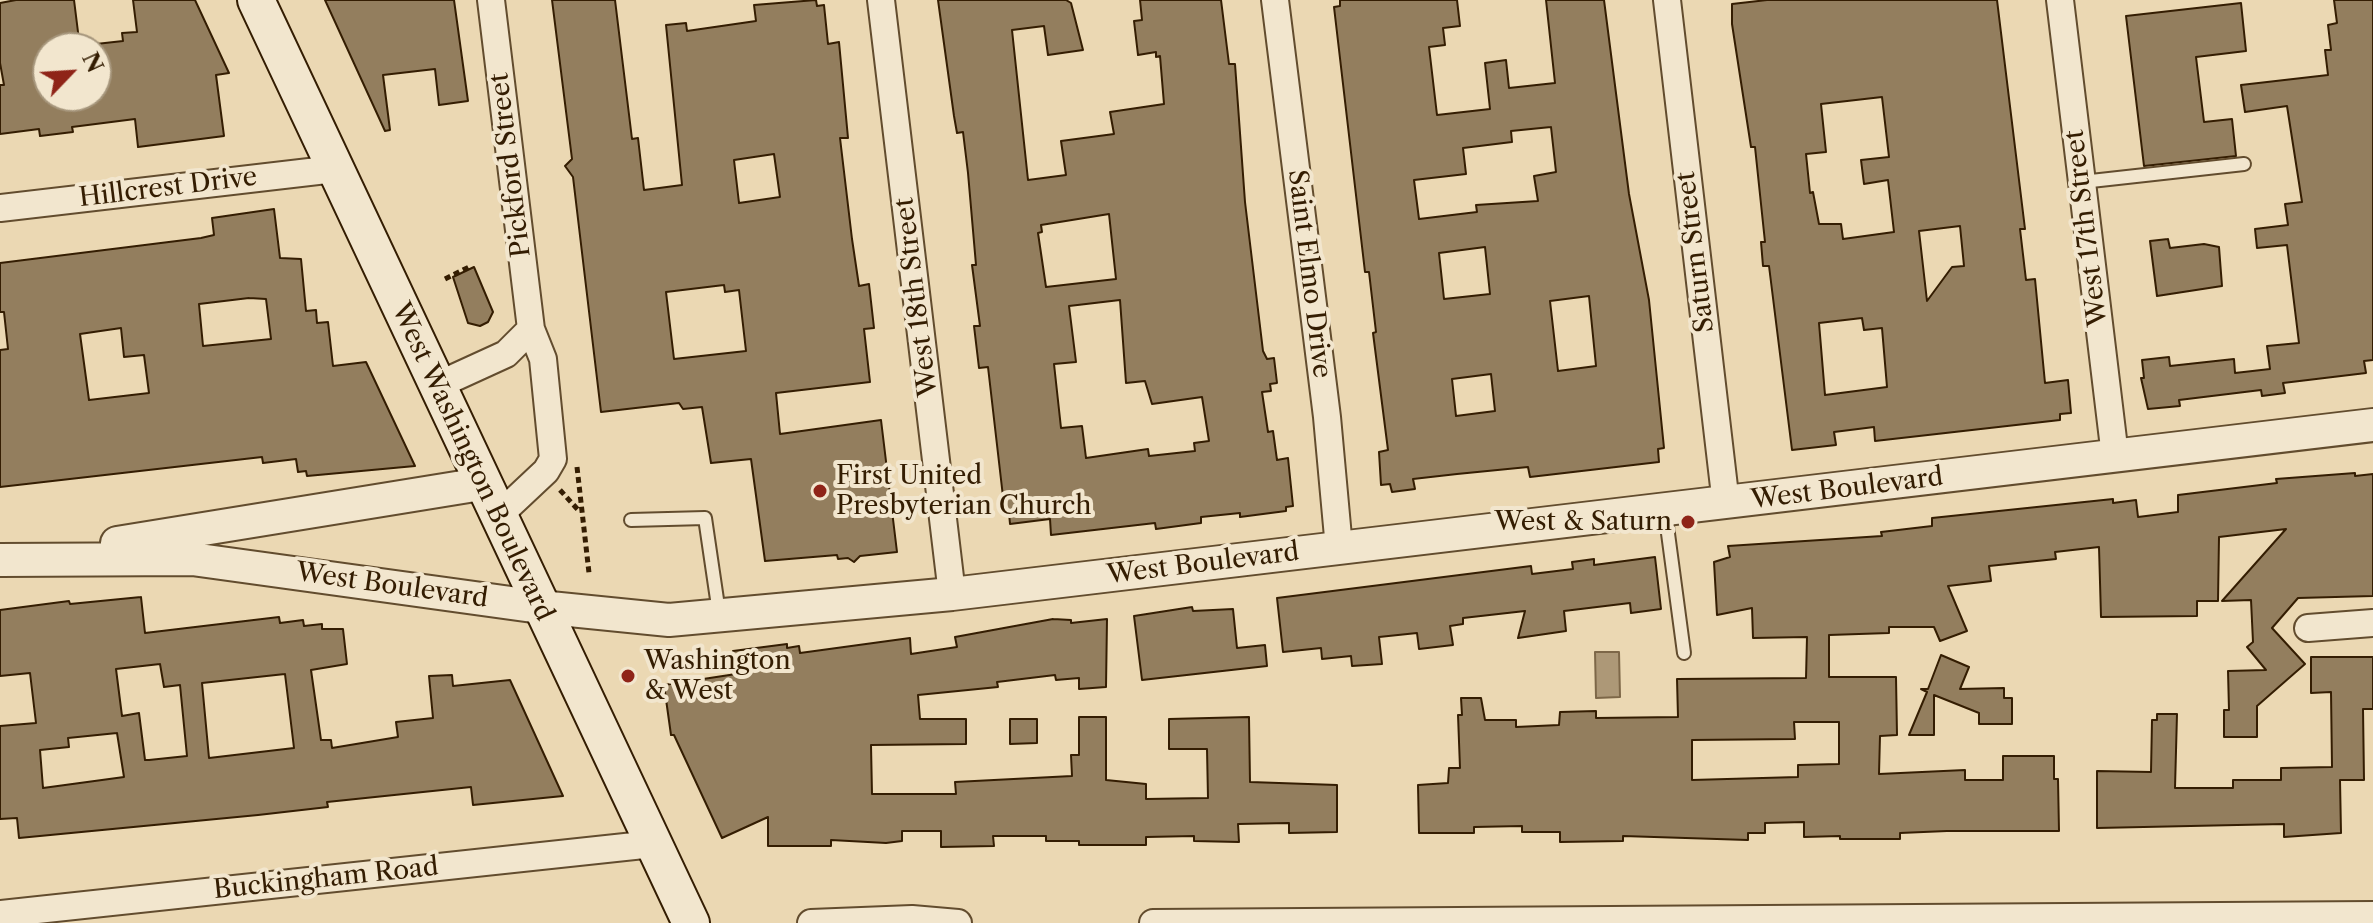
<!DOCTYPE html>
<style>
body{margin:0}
#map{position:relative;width:2373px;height:923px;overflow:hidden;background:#ebd8b3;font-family:"Libre Caslon Text",serif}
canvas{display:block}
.north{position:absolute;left:32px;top:32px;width:80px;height:80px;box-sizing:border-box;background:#f2e6ce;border:2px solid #a6967c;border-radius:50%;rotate:65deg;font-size:22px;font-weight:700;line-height:32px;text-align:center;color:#341d02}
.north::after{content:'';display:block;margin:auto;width:28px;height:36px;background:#8f2418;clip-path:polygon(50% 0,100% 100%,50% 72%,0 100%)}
</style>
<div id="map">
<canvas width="2373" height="923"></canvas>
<div class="north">N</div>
</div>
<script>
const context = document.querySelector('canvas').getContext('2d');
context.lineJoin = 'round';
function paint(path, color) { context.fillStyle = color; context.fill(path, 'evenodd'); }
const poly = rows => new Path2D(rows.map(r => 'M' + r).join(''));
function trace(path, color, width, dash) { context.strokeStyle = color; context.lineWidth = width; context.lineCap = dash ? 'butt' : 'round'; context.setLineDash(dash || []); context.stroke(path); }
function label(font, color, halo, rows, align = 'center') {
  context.font = font + ' "Libre Caslon Text",serif'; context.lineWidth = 8; context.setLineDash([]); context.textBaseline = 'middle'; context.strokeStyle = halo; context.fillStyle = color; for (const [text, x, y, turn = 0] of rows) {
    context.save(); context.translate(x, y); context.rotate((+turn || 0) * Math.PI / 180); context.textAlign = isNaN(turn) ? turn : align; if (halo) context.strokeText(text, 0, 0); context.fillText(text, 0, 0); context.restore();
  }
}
const water = poly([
 [1595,652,1619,652,1620,697,1596,698,1595,652]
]);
const building = poly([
 [16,0,74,0,80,48,48,48,48,96,96,96,96,44,123,41,122,33,137,32,133,0,195,0,229,73,216,75,224,136,138,147,135,119,72,127,73,132,40,136,39,129,0,134,0,85,4,85,0,63,0,3,16,0],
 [325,0,454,0,468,101,439,105,435,69,383,75,390,130,385,131,325,0],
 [552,0,615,0,632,139,638,138,644,190,682,185,666,25,686,23,687,31,756,21,754,5,816,0,817,6,824,5,828,44,839,42,848,138,840,138,852,239,859,286,869,284,874,328,864,329,870,382,776,393,780,434,881,420,897,552,860,556,854,562,848,558,838,559,837,555,765,561,751,459,711,463,702,407,683,409,679,403,601,412,573,177,565,166,572,159,552,0],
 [774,154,780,197,739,203,734,160,774,154],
 [724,285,725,292,739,290,746,351,674,359,666,292,724,285],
 [938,0,1066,0,1071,3,1083,50,1048,55,1044,26,1012,30,1028,180,1066,175,1061,141,1114,134,1110,112,1164,104,1160,56,1156,57,1156,52,1138,55,1134,21,1142,20,1140,0,1221,0,1229,64,1235,64,1245,202,1263,351,1267,359,1274,358,1277,383,1270,384,1271,391,1262,392,1268,432,1273,431,1277,460,1288,458,1293,506,1286,507,1286,511,1240,517,1240,513,1201,517,1201,523,1156,529,1155,523,1051,535,1050,519,1010,524,1009,513,1005,514,988,367,979,368,974,326,980,326,972,265,976,265,968,173,963,132,957,133,954,116,938,0],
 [1109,214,1116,279,1046,287,1038,233,1042,232,1041,225,1109,214],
 [1120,300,1126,383,1145,381,1152,404,1202,397,1209,441,1194,443,1195,451,1149,456,1148,449,1086,458,1082,426,1061,428,1054,364,1076,362,1069,306,1120,300],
 [1340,0,1457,0,1460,26,1443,28,1445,45,1429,47,1437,115,1490,109,1485,63,1506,60,1509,88,1555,83,1546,0,1604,0,1629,194,1649,300,1664,448,1658,449,1659,462,1530,477,1528,467,1457,474,1413,479,1415,489,1392,492,1390,484,1381,485,1379,452,1388,450,1373,333,1376,332,1369,272,1365,272,1334,7,1340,6,1340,0],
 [1551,127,1556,172,1534,176,1538,201,1476,205,1477,212,1419,219,1414,180,1466,174,1463,148,1512,142,1511,131,1551,127],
 [1485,247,1490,294,1444,299,1439,253,1485,247],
 [1589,296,1596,366,1558,371,1550,301,1589,296],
 [1491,374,1495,411,1456,416,1452,379,1491,374],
 [1767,0,1997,0,2025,229,2020,229,2026,280,2035,279,2045,383,2068,380,2071,413,2060,414,2060,420,1875,441,1874,427,1834,432,1836,445,1792,450,1769,266,1763,266,1761,242,1765,242,1755,147,1751,147,1732,24,1732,4,1767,0],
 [1882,97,1889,157,1861,160,1864,184,1888,180,1894,232,1843,239,1841,224,1819,224,1813,192,1810,193,1806,154,1826,152,1821,104,1882,97],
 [1960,226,1964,266,1952,267,1927,301,1919,231,1960,226],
 [1862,318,1864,330,1882,328,1887,387,1825,395,1819,323,1862,318],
 [2334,0,2373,0,2373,360,2364,361,2366,373,2283,383,2285,393,2262,396,2261,390,2179,400,2180,406,2148,409,2141,378,2144,378,2142,360,2169,357,2170,366,2234,359,2235,373,2270,369,2267,346,2299,343,2287,245,2257,248,2255,229,2288,225,2285,204,2302,202,2287,106,2245,112,2241,85,2328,75,2325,50,2331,50,2328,25,2337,23,2334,0],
 [2241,3,2246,51,2196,57,2204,122,2232,119,2236,156,2144,166,2126,16,2241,3],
 [274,209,280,258,301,259,306,311,316,310,317,323,328,322,333,366,366,362,415,466,307,476,306,471,298,472,296,459,263,463,262,457,0,487,0,350,8,349,4,312,0,312,0,263,201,238,214,235,212,218,274,209],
 [249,298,266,299,271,339,203,346,199,304,249,298],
 [121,328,124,357,144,355,149,393,89,400,80,334,121,328],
 [2168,239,2170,248,2204,244,2219,247,2222,286,2157,296,2150,241,2168,239],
 [474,267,493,312,488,322,480,326,468,323,453,277,474,267],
 [2355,473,2355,476,2373,474,2373,596,2298,598,2272,628,2305,664,2257,706,2257,737,2224,737,2224,710,2229,710,2228,671,2266,670,2247,647,2253,642,2251,600,2222,601,2286,529,2219,537,2218,601,2197,601,2197,616,2101,617,2099,547,2055,552,2056,559,1989,566,1991,581,1948,586,1967,631,1940,641,1934,627,1889,627,1889,633,1829,635,1829,677,1896,677,1897,735,1880,736,1879,774,1965,770,1965,780,2003,780,2003,756,2054,756,2054,779,2058,779,2059,831,1947,831,1900,833,1900,839,1840,839,1840,836,1804,837,1804,822,1765,823,1765,833,1748,833,1748,840,1623,836,1623,841,1560,842,1560,832,1522,832,1522,826,1474,827,1474,833,1419,833,1418,785,1448,783,1449,768,1460,768,1458,715,1462,715,1461,698,1481,698,1485,720,1516,720,1516,727,1559,725,1560,712,1596,711,1596,718,1678,717,1677,679,1806,678,1807,637,1753,638,1752,608,1717,615,1714,562,1730,557,1728,546,1882,536,1881,532,1932,526,1932,518,2113,499,2113,503,2136,500,2138,517,2178,512,2178,495,2277,483,2276,479,2355,473],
 [1794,722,1839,722,1839,764,1798,765,1798,777,1692,780,1692,740,1795,739,1794,722],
 [1655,557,1661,609,1631,613,1630,603,1564,611,1566,631,1518,638,1525,611,1463,618,1463,624,1450,626,1453,645,1419,649,1417,633,1379,637,1382,664,1352,666,1351,656,1322,659,1321,648,1283,652,1277,598,1531,566,1532,574,1573,569,1572,562,1594,559,1594,565,1655,557],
 [141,597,145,633,279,617,280,623,303,620,304,626,322,624,322,629,343,629,347,664,311,670,321,740,331,740,332,748,398,737,396,722,433,718,429,676,452,675,453,686,510,680,563,796,473,805,471,787,327,802,328,807,258,815,19,838,17,818,0,819,0,726,36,723,30,673,0,676,0,610,69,601,70,604,141,597],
 [160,664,164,687,180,685,187,756,149,760,145,760,139,713,122,716,116,669,160,664],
 [285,674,294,748,209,758,202,683,285,674],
 [117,733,124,777,43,788,40,750,69,747,68,738,117,733],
 [1192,607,1193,611,1233,609,1237,648,1265,645,1267,666,1142,680,1134,616,1192,607],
 [1053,619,1071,620,1071,623,1107,619,1106,687,1079,689,1079,678,1056,680,1055,675,997,682,998,687,918,695,920,719,966,719,966,744,871,745,872,794,956,794,955,782,1072,776,1071,755,1079,755,1079,717,1106,717,1106,780,1146,784,1146,799,1208,798,1207,749,1169,749,1169,719,1249,717,1250,782,1337,785,1337,832,1289,833,1289,823,1238,824,1239,842,1194,841,1194,836,1146,837,1146,845,1079,845,1079,841,1046,841,1046,836,993,836,994,846,941,847,941,831,902,831,902,841,886,843,831,840,831,846,768,846,768,817,722,838,674,735,671,735,664,685,736,674,733,651,787,644,787,648,799,646,800,653,910,638,911,654,957,647,955,637,1053,619],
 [1941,655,1969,667,1960,689,2004,688,2004,698,2012,698,2012,724,1979,724,1979,713,1934,695,1934,735,1909,735,1927,692,1921,689,1928,689,1941,655],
 [2311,657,2373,657,2373,709,2363,709,2364,780,2340,780,2341,833,2284,837,2284,824,2097,828,2097,771,2151,772,2152,720,2157,720,2157,714,2177,714,2175,788,2233,788,2233,780,2281,780,2281,768,2332,767,2331,692,2311,693,2311,657],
 [1010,719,1037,719,1037,743,1010,744,1010,719]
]);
const path = poly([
 [445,279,471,266],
 [577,467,589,573],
 [560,490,580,512]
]);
const service = poly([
 [2082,182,2244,164],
 [1665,511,1684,653],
 [631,520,705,518,719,613]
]);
const minor = poly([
 [491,0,531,329,543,359,553,459,546,471,497,517],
 [881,0,952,594],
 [1275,0,1327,417,1339,548],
 [1667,0,1726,504],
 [2060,0,2115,456],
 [0,208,335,169],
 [436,386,506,354,531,329],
 [2308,628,2373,623],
 [0,914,653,844],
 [811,923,912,919,958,923],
 [1153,923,2373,915]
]);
const tertiary = poly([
 [117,543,481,484],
 [0,560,192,559,540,607,669,620,952,594,2373,425]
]);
const secondary = poly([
 [256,0,691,923]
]);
const markers = [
 [820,491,8,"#8f2418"],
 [1688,522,8,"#8f2418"],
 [628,676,8,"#8f2418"]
];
const streetNames = [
 ["Pickford Street",511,165,-97],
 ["Hillcrest Drive",168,188,-7],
 ["West 17th Street",2087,228,-97],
 ["Saturn Street",1696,252,-97],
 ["Saint Elmo Drive",1309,274,83],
 ["West 18th Street",917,297,-97],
 ["West Washington Boulevard",472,462,65],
 ["West Boulevard",1847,489,-7],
 ["West Boulevard",1203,564,-7],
 ["West Boulevard",392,586,8],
 ["Buckingham Road",326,879,-6]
];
const poiNames = [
 ["First United",836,476],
 ["Presbyterian Church",836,506],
 ["West & Saturn",1672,522,"right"],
 ["Washington",644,661],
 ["& West",644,691]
];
paint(water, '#ad9877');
trace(water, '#7d6748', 2);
paint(building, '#937e5e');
trace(building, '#341d02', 2);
trace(service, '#624c2e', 16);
trace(minor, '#624c2e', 30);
trace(tertiary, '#624c2e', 36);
trace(secondary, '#341d02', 40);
trace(path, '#341d02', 5, [6, 4]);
trace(service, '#f2e6ce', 12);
trace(minor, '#f2e6ce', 26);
trace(tertiary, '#f2e6ce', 32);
trace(secondary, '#f2e6ce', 36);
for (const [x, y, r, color] of markers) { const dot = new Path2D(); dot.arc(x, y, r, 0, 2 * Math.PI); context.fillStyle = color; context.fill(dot); trace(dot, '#f2e6ce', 3); }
label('26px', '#341d02', '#f2e6ce', streetNames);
label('26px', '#341d02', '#f2e6ce', poiNames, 'left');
</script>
